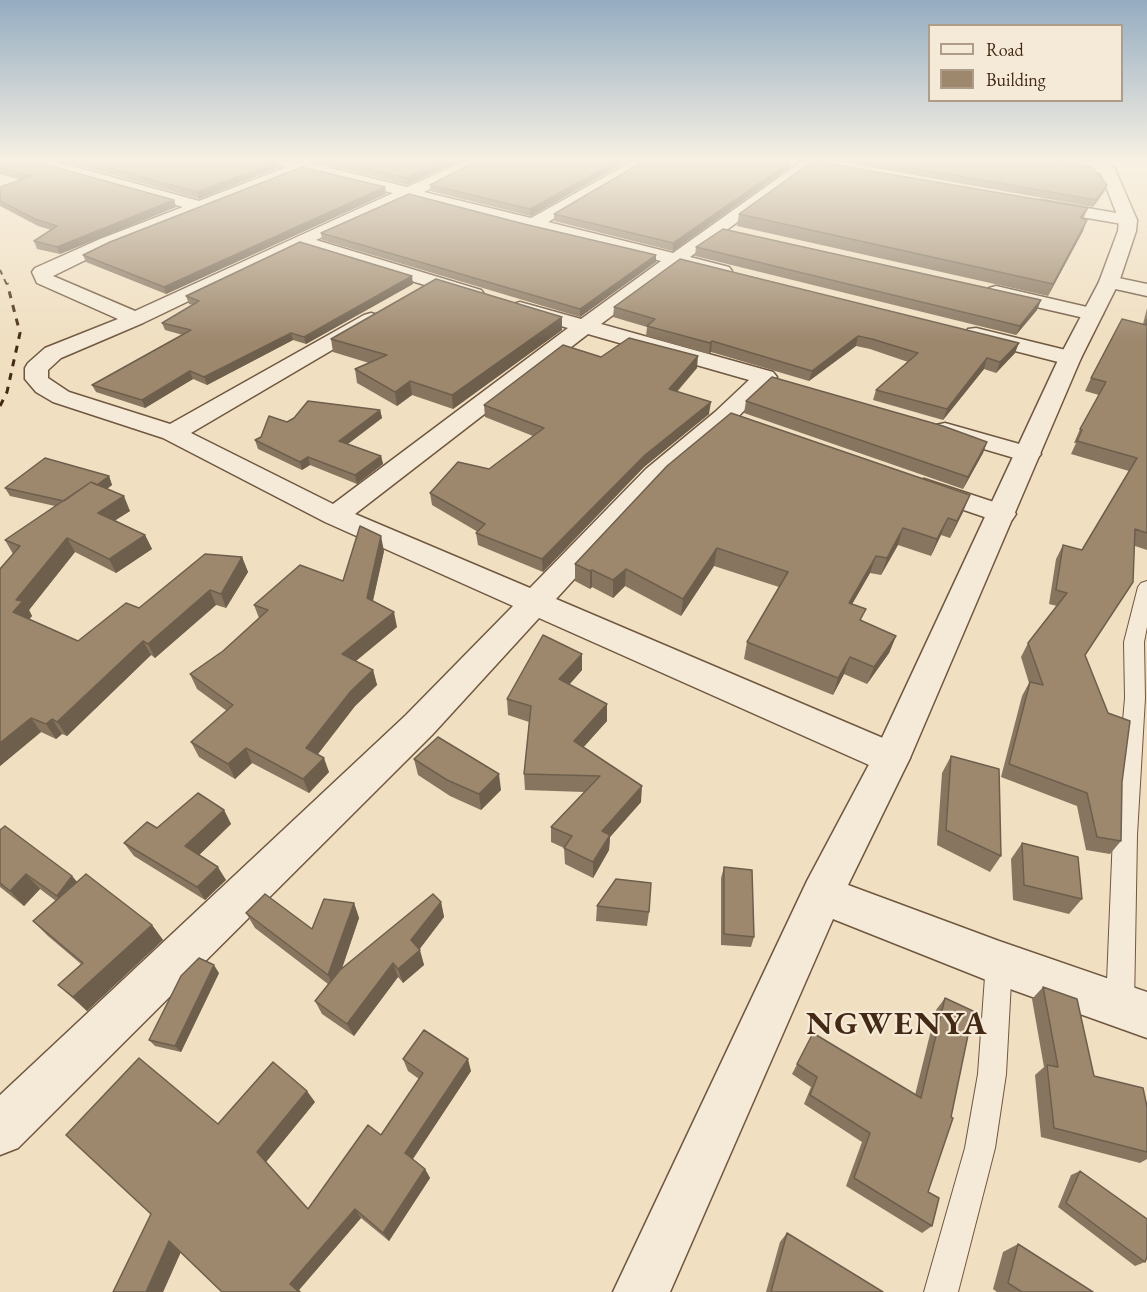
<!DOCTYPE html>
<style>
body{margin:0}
#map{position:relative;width:1147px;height:1292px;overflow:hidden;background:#f0dfc1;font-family:"EB Garamond",serif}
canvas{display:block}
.legend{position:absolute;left:928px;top:24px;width:195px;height:78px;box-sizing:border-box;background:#f5ead7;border:2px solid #ae9d89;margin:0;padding:8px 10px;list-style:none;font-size:18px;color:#442a15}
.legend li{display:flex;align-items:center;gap:12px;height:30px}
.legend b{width:30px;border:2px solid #ae9d89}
</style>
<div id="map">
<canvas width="1147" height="1292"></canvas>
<ul class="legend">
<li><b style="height:8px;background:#f5ead7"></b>Road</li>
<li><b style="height:16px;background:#9d886e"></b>Building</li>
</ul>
</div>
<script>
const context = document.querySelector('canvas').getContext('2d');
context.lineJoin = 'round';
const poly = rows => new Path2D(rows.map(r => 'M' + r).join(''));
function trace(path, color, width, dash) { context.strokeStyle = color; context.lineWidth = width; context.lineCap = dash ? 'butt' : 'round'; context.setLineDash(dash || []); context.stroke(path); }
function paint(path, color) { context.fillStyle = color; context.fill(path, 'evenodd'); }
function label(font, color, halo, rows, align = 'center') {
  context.font = font + ' "EB Garamond",serif'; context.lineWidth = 4.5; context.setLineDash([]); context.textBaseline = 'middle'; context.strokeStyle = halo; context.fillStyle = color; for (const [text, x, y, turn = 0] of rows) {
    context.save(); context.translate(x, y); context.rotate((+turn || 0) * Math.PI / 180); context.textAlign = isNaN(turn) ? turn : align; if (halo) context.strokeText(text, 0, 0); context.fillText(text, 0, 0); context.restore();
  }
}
const service = poly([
 [1147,581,1147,627,1144,642,1145,698,1137,835,1134,1006,1130,1016,1120,1020,1110,1016,1106,1006,1113,835,1125,698,1124,642,1138,587,1141,583,1147,581],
 [999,950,1008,954,1012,963,1006,1074,995,1148,958,1292,924,1292,965,1148,978,1074,986,963,990,954,999,950]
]);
const minor = poly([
 [25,160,50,160,199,201,287,167,273,163,271,160,310,160,314,164,407,187,468,160,488,160,424,192,531,218,635,160,653,160,548,222,673,253,802,161,812,161,815,164,812,167,690,257,729,267,732,271,729,275,722,277,679,266,601,324,773,372,777,377,733,422,664,481,556,599,904,747,910,758,904,769,891,773,878,769,539,618,432,735,18,1148,0,1155,0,1095,406,715,513,606,325,522,163,438,53,402,36,392,25,379,25,368,28,363,45,348,118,319,37,283,32,272,35,268,100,239,183,207,27,163,25,160],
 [303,171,393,193,135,311,53,276,112,247,303,171],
 [410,198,661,261,581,319,520,302,513,304,510,308,513,312,568,328,333,504,191,433,378,323,381,319,378,315,371,313,364,315,170,424,69,392,48,378,48,370,61,358,143,323,301,247,467,298,481,298,484,294,481,290,316,240,410,198],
 [588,334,749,380,715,412,646,469,530,588,355,514,588,334],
 [1041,160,1079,160,1107,164,1115,169,1107,174,1048,164,1041,160],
 [1041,200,1128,215,1134,216,1137,220,1134,224,1128,225,1035,209,1033,205,1035,201,1041,200],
 [1109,276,1147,284,1147,296,1102,286,1099,282,1102,278,1109,276],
 [996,286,1100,310,1103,314,1100,318,1093,320,989,296,986,292,989,288,996,286],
 [976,328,1078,353,1081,358,1078,363,1070,365,968,339,965,334,968,329,976,328],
 [945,423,1037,449,1041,454,1037,459,1028,462,936,435,933,430,936,425,945,423],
 [924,479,1012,508,1016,514,1012,520,1002,523,914,493,910,487,914,481,924,479]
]);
const tertiary = poly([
 [1091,160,1107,160,1115,169,1137,220,1136,231,1119,282,1081,358,910,758,848,885,999,941,1147,992,1147,1038,999,985,833,919,670,1292,613,1292,807,881,874,755,1059,358,1099,282,1118,231,1119,220,1100,171,1091,160]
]);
const railFar1 = poly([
 [0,270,7,285]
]);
const rail = poly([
 [0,406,7,392,20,333,7,283]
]);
const wall = poly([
 [0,160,174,200,176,207,60,254,37,249,34,241,51,230,38,226,0,206,0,187,21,180,0,174],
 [59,160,277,160,280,167,199,199],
 [313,160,462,160,407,185,315,162],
 [479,160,630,160,531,216,430,191,430,185],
 [829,160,1053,160,1107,185,1104,192,1093,207],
 [791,161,790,167,673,251,554,221,554,214],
 [385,187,386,194,166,294,86,262,83,255],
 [739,214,1084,219,1083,231,1048,296,737,226],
 [524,224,656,255,656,262,580,317,322,240,321,233],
 [696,247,1041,300,1037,310,1016,335,695,256],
 [413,284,306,344,293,340,207,385,193,379,145,408,96,392,92,385,183,335,165,330,162,323,193,305,189,304,186,296],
 [614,307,1015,353,996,373,984,369,943,420,873,400,876,390,908,362,870,349,856,346,809,381,711,352,709,354,646,336,647,327,613,317],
 [1147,308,1147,550,1135,546,1085,655,1122,782,1121,841,1110,854,1086,850,1077,806,1001,777,1022,696,1029,683,1021,657,1028,643,1057,606,1049,604,1056,559,1063,545,1082,550,1129,471,1071,454,1076,443,1074,443,1080,429,1099,395,1085,391,1091,378,1143,324],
 [562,330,453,409,412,395,397,406,357,383,355,369,369,363,333,352,331,339],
 [601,357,697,368,677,392,709,414,644,467,543,572,478,545,476,533,478,532,432,505,430,493,489,469,533,436,485,417,484,405],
 [746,401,987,442,983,453,963,489,744,413],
 [380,410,382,418,348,444,381,456,383,464,357,484,310,465,302,470,258,449,255,440,287,422],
 [109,476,112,485,107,489,130,511,115,520,145,535,152,549,116,573,75,552,29,610,32,616,29,619,78,641,139,608,242,557,248,572,226,608,216,605,155,658,151,655,67,736,62,734,56,739,41,732,0,766,0,569,13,554,5,540,55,506,10,496,5,488],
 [963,512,950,538,941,535,931,556,898,545,881,575,870,573,852,604,862,621,896,636,889,653,867,684,844,674,833,695,744,659,747,642,779,587,714,566,681,616,625,586,613,598,592,587,590,589,575,581,575,564],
 [384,551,373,601,397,627,356,661,373,670,377,685,355,706,318,754,329,772,309,793,252,763,235,779,199,757,191,742,227,711,197,689,190,674,223,651,259,618,254,605,343,581],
 [582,654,582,670,569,685,607,704,607,721,583,747,641,802,610,837,609,850,593,878,565,864,564,848,551,842,551,827,584,792,525,790,524,774,529,722,508,715,507,699],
 [951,756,1001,856,990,872,937,845,942,773],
 [414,759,501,790,481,810,450,796,418,775],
 [224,810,231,824,199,855,226,880,205,900,134,856,124,843,157,828],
 [0,830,72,876,77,882,152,925,163,940,87,1011,58,985,81,964,48,936,33,921,56,901,40,889,24,906,0,887],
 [1022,843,1082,899,1069,914,1013,900,1011,859],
 [724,867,754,937,751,947,721,945,721,878],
 [441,902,444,917,419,949,424,965,403,983,398,977,354,1036,322,1014,315,1001,328,984,255,928,246,913,312,929,354,903,359,918,342,968],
 [597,906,649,912,647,926,596,921],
 [219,973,181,1052,155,1046,149,1040],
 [1043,987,1094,1076,1147,1107,1147,1159,1140,1163,1041,1137,1035,1075,1044,1067,1032,999],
 [945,998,928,1192,932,1226,922,1233,846,1186,862,1142,804,1104,811,1087,792,1074,813,1033,915,1095,936,1010],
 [403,1059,471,1071,413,1159,425,1169,430,1178,389,1241,361,1218,299,1290,301,1292,222,1292,181,1252,163,1292,151,1214,218,1124,315,1102,266,1162,308,1209,381,1135,419,1079,408,1071],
 [1080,1171,1145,1262,1135,1266,1058,1207,1071,1175],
 [787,1233,883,1292,766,1292,780,1242],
 [1018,1244,1093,1292,997,1292,993,1289,1003,1252]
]);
const shadedWall = poly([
 [447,160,462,160,407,185,406,178],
 [619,160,630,160,531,216,530,209],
 [278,161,280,167,199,199,197,192],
 [791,161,790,167,673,251,673,243],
 [1107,185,1104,192,1093,207,1096,200],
 [385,187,386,194,166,294,164,287],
 [174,200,176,207,60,254,57,247],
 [1088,208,1083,219,1080,218],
 [1087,220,1083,231,1048,296,1053,284],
 [656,255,656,262,580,317,580,309],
 [412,276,413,284,306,344,304,337],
 [1041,300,1037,310,1016,335,1020,326],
 [562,317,562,330,453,409,452,395],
 [291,333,293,340,207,385,204,377],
 [858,336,856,346,809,381,812,371],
 [712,341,711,352,709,354,710,343],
 [1019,343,1015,353,996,373,1000,362],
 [698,356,697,368,668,401,669,389],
 [987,358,984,369,943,420,947,409],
 [190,371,193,379,145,408,142,400],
 [410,381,412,395,397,406,395,392],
 [711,402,709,414,644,467,543,572,542,559,645,455],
 [380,410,382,418,341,449,339,441],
 [987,442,983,453,963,489,968,477],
 [381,456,383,464,357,484,355,475],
 [308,457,310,465,302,470,300,462],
 [109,476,112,485,77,511,72,503],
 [970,495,963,512,950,538,957,521],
 [124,496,130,511,105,527,98,513],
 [948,518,941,535,931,556,937,539],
 [903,528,898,545,881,575,887,558],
 [145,535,152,549,116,573,109,559],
 [381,536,384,551,370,613,367,598],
 [67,538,75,552,29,610,32,616,23,627,13,612,16,600],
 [717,548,714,566,681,616,683,599],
 [876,556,870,573,843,620,849,603],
 [242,557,248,572,226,608,221,594],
 [626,569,625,586,613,598,613,580],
 [592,570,592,587,590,589,590,571],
 [210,590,216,605,155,658,148,644],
 [394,612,397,627,346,669,342,654],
 [896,636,889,653,867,684,874,667],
 [143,641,151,655,67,736,57,722],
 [582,654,582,670,559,696,559,679],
 [850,657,844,674,833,695,838,678],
 [373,670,377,685,355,706,311,763,306,748,351,691],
 [607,704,607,721,574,758,574,741],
 [31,718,41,732,0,766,0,743],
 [52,719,62,734,56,739,46,724],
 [246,748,252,763,235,779,228,764],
 [324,758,329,772,309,793,303,779],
 [499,774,501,790,481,810,479,794],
 [642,786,641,802,610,837,609,850,593,878,593,862,602,831],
 [224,810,231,824,194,860,185,846],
 [218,867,226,880,205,900,197,887],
 [26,874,40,889,24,906,10,891],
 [72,876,85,891,70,911,57,896],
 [441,902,444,917,416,954,420,950,424,965,403,983,398,969,411,940],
 [354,903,359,918,335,989,328,975],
 [152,925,163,940,87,1011,73,997],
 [393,963,398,977,354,1036,347,1024],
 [214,965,219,973,181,1052,175,1046],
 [468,1059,471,1071,410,1163,405,1153],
 [307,1091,315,1102,266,1162,316,1218,257,1152],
 [425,1169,430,1178,389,1241,383,1233],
 [355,1209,361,1218,299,1290,301,1292,299,1292,290,1284],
 [169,1241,182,1249,163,1292,146,1292]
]);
const building = poly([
 [0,160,29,160,174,200,57,247,34,241,57,226,35,219,0,201,0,187,31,176,0,168,0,160],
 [80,160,277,160,278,161,197,192,80,160],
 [333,160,447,160,406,178,333,160],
 [479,160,619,160,530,209,430,185,479,160],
 [646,160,790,160,791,161,673,243,554,214,646,160],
 [867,160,1053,160,1092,167,1107,185,1096,200,867,160],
 [813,161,1088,208,1080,218,1087,220,1053,284,739,214,813,161],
 [302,167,385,187,164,287,83,255,110,242,302,167],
 [409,194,524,224,656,255,580,309,321,233,409,194],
 [723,229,1041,300,1020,326,696,247,723,229],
 [300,242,412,276,304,337,291,333,204,377,190,371,142,400,92,385,191,330,162,323,199,301,186,296,300,242],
 [680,259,1019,343,1000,362,987,358,947,409,876,390,918,353,872,339,858,336,812,371,712,341,710,343,647,326,655,319,614,307,680,259],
 [436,279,562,317,452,395,410,381,395,392,355,369,387,355,331,339,436,279],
 [1122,319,1146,325,1147,320,1147,533,1135,529,1133,582,1085,655,1108,713,1130,721,1122,782,1121,841,1097,837,1087,793,1009,764,1030,682,1043,685,1028,643,1067,593,1056,590,1063,545,1082,550,1137,458,1077,441,1082,430,1080,429,1106,382,1091,378,1122,319],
 [629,338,698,356,669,389,711,402,645,455,542,559,476,533,485,524,430,493,458,462,489,469,544,428,484,405,563,345,601,357,629,338],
 [772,377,943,426,987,442,968,477,746,401,772,377],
 [308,401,380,410,339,441,381,456,355,475,308,457,300,462,255,440,261,437,269,416,287,422,294,418,308,401],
 [731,413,970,495,957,521,948,518,937,539,903,528,887,558,876,556,849,603,866,609,860,620,896,636,874,667,850,657,838,678,747,642,788,572,717,548,683,599,626,569,613,580,592,570,590,571,575,564,667,466,731,413],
 [45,458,109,476,97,485,91,482,64,501,5,488,45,458],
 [91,482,124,496,98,513,145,535,109,559,67,538,16,600,23,601,13,612,78,641,126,603,139,608,205,554,242,557,221,594,210,590,148,644,143,641,57,722,52,719,46,724,31,718,0,743,0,569,20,546,5,540,91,482],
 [360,526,381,536,367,598,394,612,342,654,373,670,351,691,306,748,324,758,303,779,246,748,228,764,191,742,233,705,190,674,223,651,268,610,254,605,300,565,343,581,360,526],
 [543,635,582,654,559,679,607,704,574,741,642,786,602,831,610,835,593,862,564,848,572,836,551,827,600,776,524,774,531,706,507,699,543,635],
 [438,737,499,774,479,794,447,780,414,759,438,737],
 [951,756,999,769,1001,856,946,830,951,756],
 [198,793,224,810,185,846,218,867,197,887,124,843,147,822,157,828,198,793],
 [5,826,72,876,57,896,26,874,10,891,0,883,0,830,5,826],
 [1022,843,1078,857,1082,899,1024,885,1022,843],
 [724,867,752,870,754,937,724,934,724,867],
 [86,874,152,925,73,997,58,985,83,963,33,921,86,874],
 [616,879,651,883,649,912,597,906,616,879],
 [265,894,312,929,324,899,354,903,328,975,246,913,265,894],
 [433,894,441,902,411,940,420,950,398,969,393,963,347,1024,315,1001,340,970,433,894],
 [199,958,214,965,175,1046,149,1040,181,976,199,958],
 [1043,987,1077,999,1094,1076,1143,1088,1147,1107,1147,1152,1054,1128,1047,1065,1058,1067,1043,987],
 [945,998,973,1011,951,1117,953,1118,928,1192,939,1198,932,1226,854,1178,870,1133,810,1095,817,1077,797,1064,813,1033,921,1098,945,998],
 [424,1030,468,1059,405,1153,425,1169,383,1233,355,1209,290,1284,299,1292,222,1292,169,1241,146,1292,113,1292,151,1214,66,1135,139,1058,218,1124,273,1062,307,1091,257,1152,308,1209,368,1125,381,1135,423,1073,403,1059,424,1030],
 [1080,1171,1147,1219,1147,1257,1145,1262,1066,1203,1080,1171],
 [787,1233,883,1292,771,1292,787,1233],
 [1018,1244,1093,1292,1022,1292,1008,1283,1018,1244]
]);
const nearDistrictnames = [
 ["NGWENYA",897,1025]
];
trace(service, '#6f5740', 2);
trace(minor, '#6f5740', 3);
trace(tertiary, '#6f5740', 3);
paint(service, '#f5ead7');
paint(minor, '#f5ead7');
paint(tertiary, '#f5ead7');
trace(railFar1, '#442a15', 2, [5, 5]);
trace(rail, '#442a15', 3, [7, 7]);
paint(wall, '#87755f');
paint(shadedWall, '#6e5f4d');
paint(building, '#9d886e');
trace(building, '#6e5f4d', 1.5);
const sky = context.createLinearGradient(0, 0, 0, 341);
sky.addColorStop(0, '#94acc1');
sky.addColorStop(0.47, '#f8f1e3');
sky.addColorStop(1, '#f8f1e300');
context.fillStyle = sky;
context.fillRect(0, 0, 1147, 341);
context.letterSpacing = '1.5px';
label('bold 33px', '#442a15', '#f5ead7', nearDistrictnames);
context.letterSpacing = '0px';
</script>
